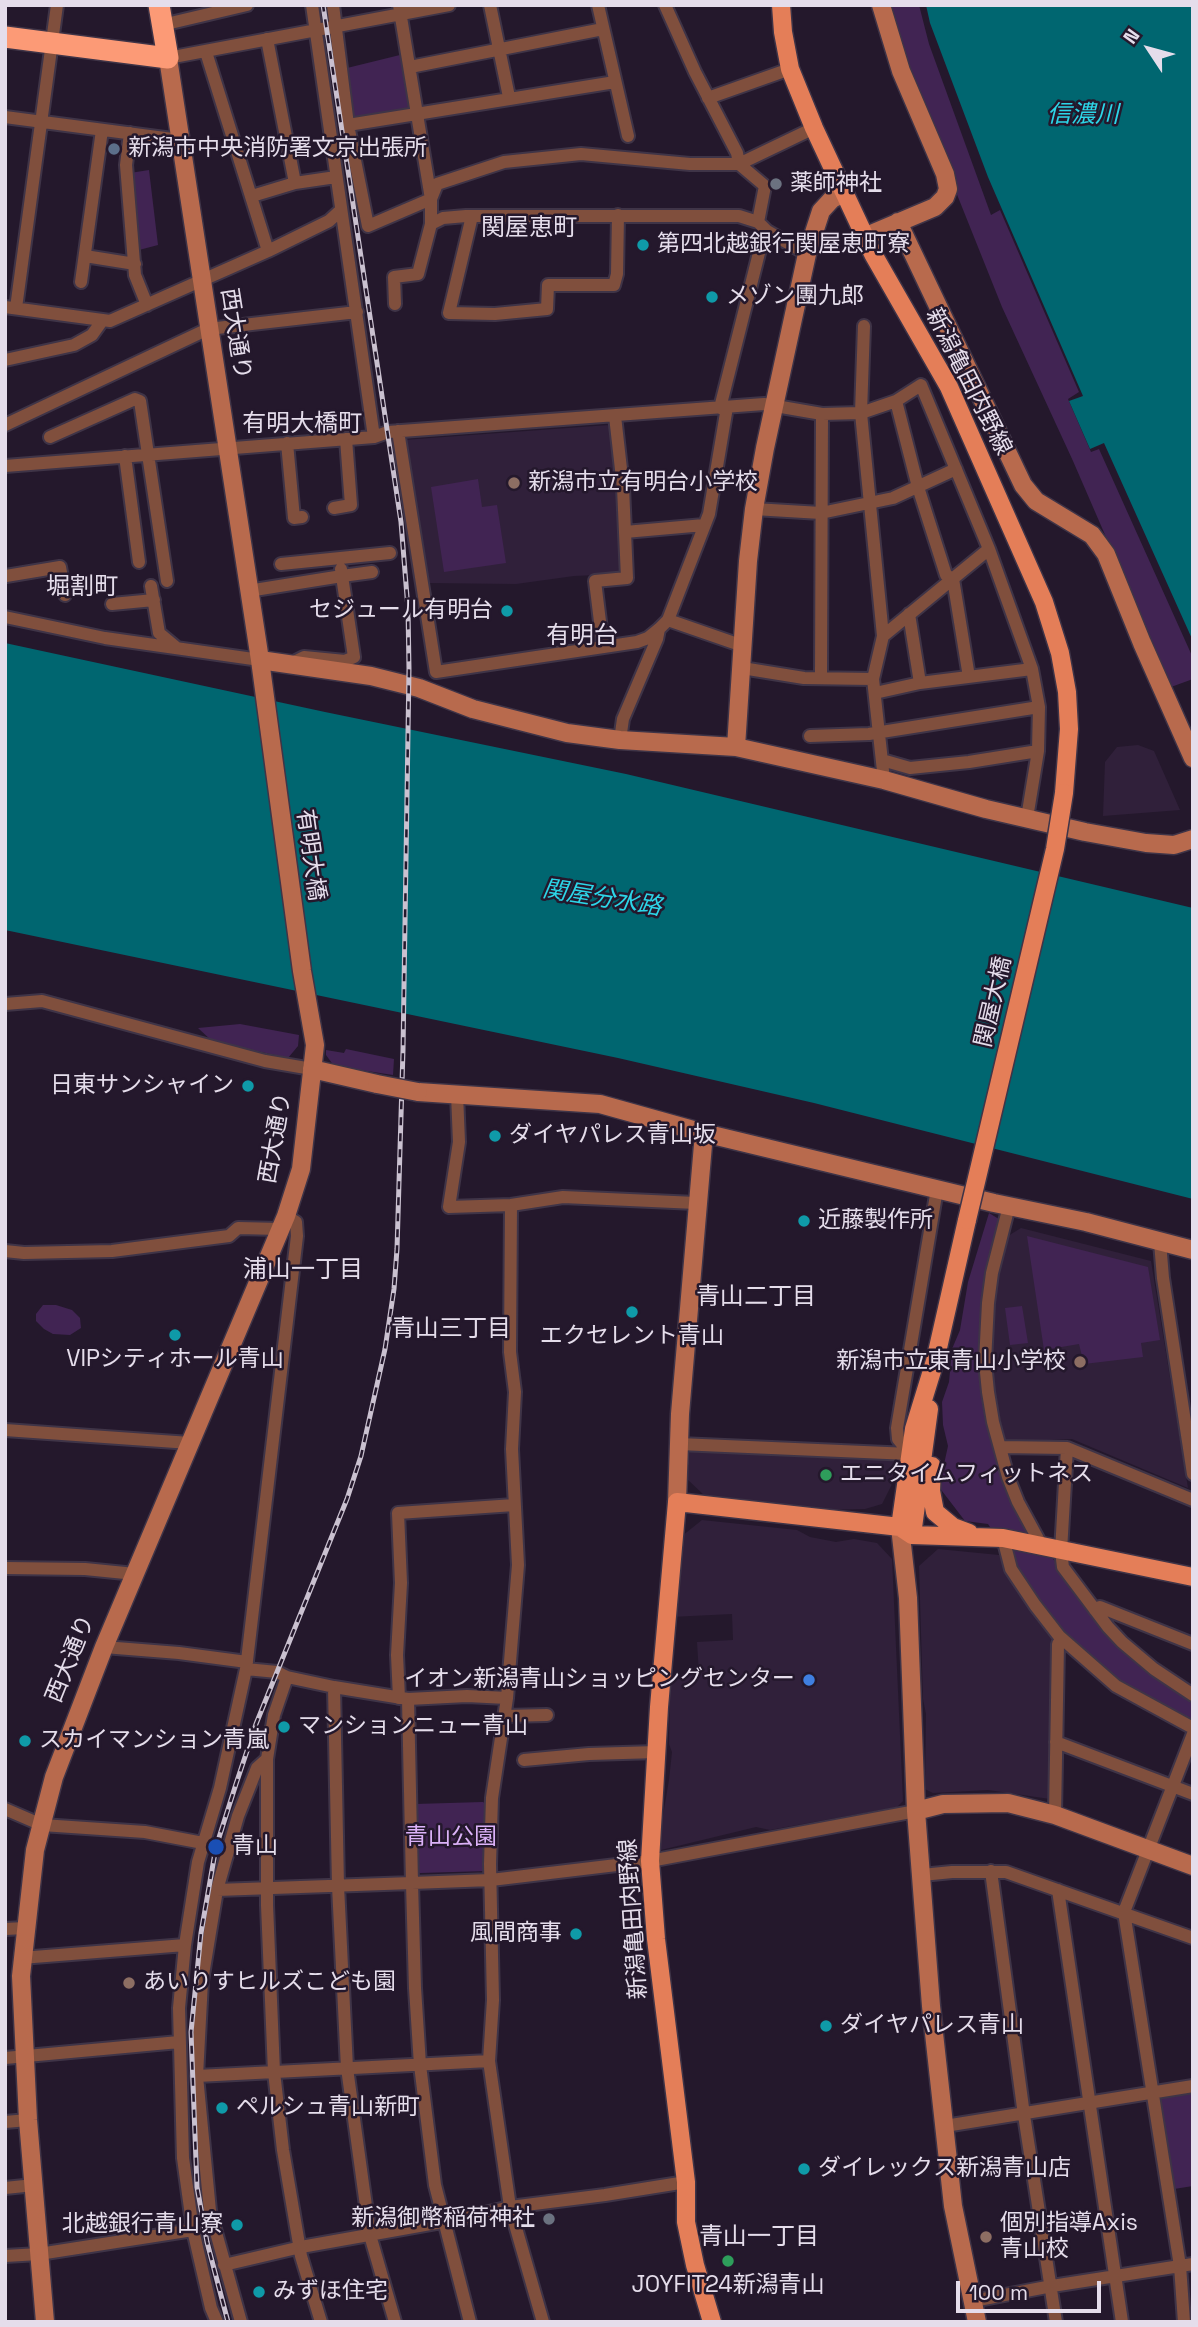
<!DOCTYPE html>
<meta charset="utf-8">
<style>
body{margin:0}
#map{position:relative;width:1198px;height:2327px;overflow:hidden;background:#24182c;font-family:"Space Grotesk",sans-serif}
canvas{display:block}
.frame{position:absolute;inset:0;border:7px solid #e5ddeb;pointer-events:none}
.north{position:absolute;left:1114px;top:14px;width:70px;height:70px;-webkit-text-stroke:5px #24182c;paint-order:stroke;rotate:306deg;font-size:19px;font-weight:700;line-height:28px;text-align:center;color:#e5ddeb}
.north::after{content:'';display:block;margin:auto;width:24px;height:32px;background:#e5ddeb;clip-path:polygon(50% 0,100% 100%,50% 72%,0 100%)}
.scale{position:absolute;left:956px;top:2281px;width:145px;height:32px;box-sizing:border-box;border:4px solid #e5ddeb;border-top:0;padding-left:9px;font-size:21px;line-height:24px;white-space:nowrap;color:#e5ddeb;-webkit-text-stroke:5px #24182c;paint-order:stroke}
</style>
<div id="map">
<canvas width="1198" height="2327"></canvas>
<div class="frame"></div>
<div class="north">N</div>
<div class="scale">100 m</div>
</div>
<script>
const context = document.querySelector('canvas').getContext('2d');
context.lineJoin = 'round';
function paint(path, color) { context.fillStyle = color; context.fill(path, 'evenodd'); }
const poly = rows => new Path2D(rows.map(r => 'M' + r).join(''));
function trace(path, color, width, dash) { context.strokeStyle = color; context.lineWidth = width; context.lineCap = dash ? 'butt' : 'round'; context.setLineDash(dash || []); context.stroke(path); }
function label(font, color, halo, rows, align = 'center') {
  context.font = font + ' "Space Grotesk","Noto Sans JP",sans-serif'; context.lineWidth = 5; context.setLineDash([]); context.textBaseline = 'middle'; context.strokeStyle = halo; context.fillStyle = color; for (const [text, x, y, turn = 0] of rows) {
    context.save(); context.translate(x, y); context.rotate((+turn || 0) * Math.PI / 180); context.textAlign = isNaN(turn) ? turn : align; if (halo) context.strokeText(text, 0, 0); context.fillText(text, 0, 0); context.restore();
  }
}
const built = poly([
 [609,425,613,428,621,525,621,574,574,576,516,584,427,583,403,440],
 [1138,745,1154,751,1180,810,1103,816,1105,762,1117,747],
 [1021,1228,1151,1261,1188,1488,1072,1439,1005,1442,994,1391,992,1332,998,1279,1008,1236],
 [687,1450,895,1458,892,1484,882,1504,865,1509,815,1510,706,1497,687,1479,689,1465,685,1464],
 [702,1520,797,1530,810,1537,836,1542,854,1539,877,1543,892,1559,903,1801,897,1807,770,1830,756,1827,661,1850,658,1846,669,1780,672,1752,669,1744,670,1676,699,1674,697,1642,733,1640,732,1614,671,1617,682,1536],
 [938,1549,999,1555,1005,1569,1057,1640,1050,1799,988,1790,933,1793,925,1789,926,1714,923,1699,919,1566]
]);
const green = poly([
 [890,5,919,5,929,44,991,215,1000,210,1079,392,1068,399,1091,452,1099,449,1193,658,1193,679,1171,687,1073,461,1002,307,904,62],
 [404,54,414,108,359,119,352,115,347,68],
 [149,170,158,245,139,250,130,173],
 [478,479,482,507,497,505,506,563,444,572,431,487],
 [240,1024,299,1035,298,1046,288,1058,212,1041,198,1028],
 [346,1049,394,1059,393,1075,334,1066,326,1055,326,1050,344,1053],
 [989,1213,1002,1221,991,1273,986,1392,1028,1527,1105,1625,1193,1696,1193,1725,1169,1715,1104,1671,1078,1649,1050,1618,988,1524,965,1521,939,1487,948,1446,943,1425,942,1402,949,1382,952,1349,960,1330,968,1282],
 [1027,1236,1148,1267,1160,1340,1141,1343,1143,1357,1084,1364,1079,1344,1044,1350],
 [43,1305,56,1305,72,1310,80,1318,81,1328,70,1335,53,1334,44,1329,36,1321,36,1314],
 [1022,1306,1028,1343,1010,1345,1005,1308],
 [483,1802,487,1805,487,1871,420,1873,416,1871,415,1804],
 [1193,2088,1193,2186,1174,2189,1159,2100,1162,2094]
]);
const water = poly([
 [926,5,1193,5,1193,641,1104,443,1090,449,1069,401,1083,396,988,177,930,23],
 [5,643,325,712,626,774,1193,908,1193,1199,814,1103,618,1058,5,930]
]);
const street = poly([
 [312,5,374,437],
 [333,5,348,125,368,226,431,199,437,184,504,162,581,154,690,164,739,164,814,128],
 [399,5,431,199,431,224,443,218,466,216,739,216,758,222,767,231,807,254],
 [490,5,509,97],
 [598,5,628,136],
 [665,5,695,72,737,153,739,164,765,186,758,222],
 [162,25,247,5],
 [267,39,295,183],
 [206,52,268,251],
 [168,58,449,5],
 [410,67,603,29],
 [708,98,790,69],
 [5,117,180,140],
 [348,125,615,82],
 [130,133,126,165,135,275,147,305],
 [252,196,295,183,336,177],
 [472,216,449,313,495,314,547,309,548,285,614,285,617,274,618,215],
 [85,256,135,264],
 [81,282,102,130],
 [395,304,394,277,418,274,431,224],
 [5,307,110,321,268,251,329,221,341,210],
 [16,308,57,5],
 [864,326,861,413,883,636,873,679,884,780],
 [5,360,74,345,92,335,102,321],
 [896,401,918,487,946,575,953,579,969,677],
 [720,408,765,229],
 [5,425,208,329,357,312],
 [398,431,436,672,637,642,648,638,659,629,668,620,709,514,727,407],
 [50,437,135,399,140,401,167,581],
 [287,443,294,518,302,517],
 [125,456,139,562],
 [5,466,374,437,388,432,764,404,822,414,861,413,896,401,921,385,989,549,1032,669,1039,707,1038,751,969,762,910,768,882,760],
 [334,508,351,505,346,439],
 [754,509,821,513,893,498,956,469],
 [625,532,704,525],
 [281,564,390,553],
 [341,569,342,576,372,572],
 [6,576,60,567,65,595],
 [151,586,159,633,177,648],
 [248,591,342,576,354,657,345,661,304,657,290,664],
 [112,604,154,600],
 [909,614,920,683],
 [5,617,105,638,260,660],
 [668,620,743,646],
 [883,636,989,549],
 [603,646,595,581,627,578,623,487,615,416],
 [742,668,804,678,873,679],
 [821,677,822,414],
 [875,693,920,683,1032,669],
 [810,736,869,734,1039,707],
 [620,740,623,719,657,639,659,629],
 [1027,818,1038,751],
 [5,1004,42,1001,265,1061,312,1069],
 [457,1094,459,1142,449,1207,511,1205,563,1197,696,1203],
 [511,1205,510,1352,515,1392,512,1449,518,1565,507,1698,492,1798,490,1864,493,2000,489,2061,510,2207,543,2322],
 [1009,1206,992,1273,988,1303,985,1362,988,1392,993,1422,1008,1477,1018,1502,1043,1548],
 [1160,1242,1163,1278,1193,1474],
 [5,1251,24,1253,112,1251,229,1236,238,1228,280,1229],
 [5,1430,190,1443],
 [679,1444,910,1454],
 [1000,1447,1067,1448,1193,1500],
 [911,1448,902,1444,898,1439,897,1428,937,1189],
 [1067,1448,1061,1551,1063,1567,1108,1627,1122,1642,1154,1669,1193,1695],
 [1003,1538,1011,1569,1035,1605,1059,1636,1116,1686,1193,1728],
 [5,1568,85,1569,135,1574],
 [1095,1610,1100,1607,1193,1644],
 [104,1647,179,1653,247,1662],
 [246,1669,277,1672,287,1677,334,1687,408,1699,467,1696,507,1698],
 [287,1677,274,1715,267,1759,267,1905,274,2072,283,2150,301,2256,321,2322],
 [334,1687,338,1886,347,2068,370,2235,395,2322],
 [399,1698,397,1655,401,1583,398,1513,514,1505],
 [408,1699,412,1883,491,1880,650,1861,916,1811],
 [504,1716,547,1715],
 [1056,1742,1193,1794],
 [524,1760,589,1754,657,1752],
 [5,1809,42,1825,145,1832,203,1843],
 [1055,1815,1058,1644,1063,1640],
 [991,1871,1024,2115,1056,2322],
 [922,1875,952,1872,1006,1872,1193,1938],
 [217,1890,412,1883,415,1988,420,2065,435,2185,470,2322],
 [1058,1890,1122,2322],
 [5,1929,25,1928],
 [21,1958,185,1945],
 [5,2058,179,2042],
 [197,2076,202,1981,217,1890,238,1816,257,1768,267,1759],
 [5,2122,28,2120],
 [945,2126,1193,2086],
 [5,2188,34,2185],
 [5,2256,39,2254,193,2230],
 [224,2265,301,2247,464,2218,510,2207,605,2195,686,2182],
 [973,2301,1052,2286,1193,2264],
 [217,2322,211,2308,193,2230,183,2158,179,2008,185,1945,198,1862,220,1788,246,1669,297,1236,296,1222,286,1216],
 [241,2322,210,2211,197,2076,489,2061],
 [1184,2322,1180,2266,1124,1912,1193,1734]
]);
const secondary = poly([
 [898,222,1023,485,1036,501,1092,535,1106,554,1142,643,1193,758],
 [864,237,935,207,945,197,948,189,945,174,901,71,881,5],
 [260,660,371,676,419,688,473,709,567,733,620,740,736,747,884,780,986,809,1085,832,1146,843,1174,845,1193,839],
 [736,747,748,561,754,509,765,448,807,254,821,211,832,199,844,193],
 [312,1069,377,1084],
 [418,1092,600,1104,704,1133,994,1203,1086,1222,1193,1250],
 [677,1502,680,1414,704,1133],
 [900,1527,908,1598,916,1811,931,2006,953,2206,977,2322],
 [916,1811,943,1804,1008,1803,1055,1815,1193,1866],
 [45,2322,28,2120,21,1976,35,1850,54,1777,104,1647,286,1216,301,1169,315,1045,302,971,260,660,168,58]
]);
const primary = poly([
 [781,5,783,32,790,69,814,128,873,254,949,387,1044,602,1060,653,1067,692,1069,729,1064,793],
 [932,1466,931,1491,935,1512,953,1527,969,1533],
 [900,1527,914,1429,935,1361,967,1220],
 [912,1535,929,1409],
 [712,2322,695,2265,686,2222,686,2182,656,1939,650,1861,659,1707,677,1502,900,1527,912,1535,1003,1538,1193,1577]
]);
const highway = poly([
 [5,37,168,58,159,5]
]);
const rail = poly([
 [228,2322,207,2242,197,2187,191,2032,201,1933,216,1847,236,1784,256,1724,347,1499,361,1456,385,1349,394,1289,397,1249,403,1050,409,669,408,609,401,522,323,5]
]);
const secondaryBridge = poly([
 [377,1084,418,1092]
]);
const primaryBridge = poly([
 [967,1220,1055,849,1064,793]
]);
const markers = [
 [114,149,7,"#5c6f8a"],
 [776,184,7,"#6b7280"],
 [643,245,7,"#0f9aa8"],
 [712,297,7,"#0f9aa8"],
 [514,483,7,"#8d6e63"],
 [507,611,7,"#0f9aa8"],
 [248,1086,7,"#0f9aa8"],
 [495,1136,7,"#0f9aa8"],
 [804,1221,7,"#0f9aa8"],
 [632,1312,7,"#0f9aa8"],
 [175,1335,7,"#0f9aa8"],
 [1080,1362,7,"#8d6e63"],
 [826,1475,7,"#2e9e5b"],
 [809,1680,7,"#3f7fe0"],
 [284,1727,7,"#0f9aa8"],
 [25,1741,7,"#0f9aa8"],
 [216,1847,9,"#1a4fb4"],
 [576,1934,7,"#0f9aa8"],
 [129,1983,7,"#8d6e63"],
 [826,2026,7,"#0f9aa8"],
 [222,2108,7,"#0f9aa8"],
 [804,2169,7,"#0f9aa8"],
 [549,2219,7,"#6b7280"],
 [237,2225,7,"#0f9aa8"],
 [986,2237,7,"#8d6e63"],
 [728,2261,7,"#2e9e5b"],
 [259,2292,7,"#0f9aa8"]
];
const poiNames = [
 ["新潟市中央消防署文京出張所",128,149],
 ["薬師神社",790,184],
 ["第四北越銀行関屋恵町寮",657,245],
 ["メゾン團九郎",726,297],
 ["新潟市立有明台小学校",528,483],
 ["セジュール有明台",493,611,"right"],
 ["日東サンシャイン",234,1086,"right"],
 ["ダイヤパレス青山坂",509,1136],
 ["近藤製作所",818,1221],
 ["エクセレント青山",632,1337,"center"],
 ["VIPシティホール青山",175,1360,"center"],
 ["新潟市立東青山小学校",1066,1362,"right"],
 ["エニタイムフィットネス",840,1475],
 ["イオン新潟青山ショッピングセンター",795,1680,"right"],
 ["マンションニュー青山",298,1727],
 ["スカイマンション青嵐",39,1741],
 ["青山",232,1847],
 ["風間商事",562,1934,"right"],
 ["あいりすヒルズこども園",143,1983],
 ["ダイヤパレス青山",840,2026],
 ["ペルシュ青山新町",236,2108],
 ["ダイレックス新潟青山店",818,2169],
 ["新潟御幣稲荷神社",535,2219,"right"],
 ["個別指導Axis",1000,2224],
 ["青山校",1000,2250],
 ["北越銀行青山寮",223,2225,"right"],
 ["JOYFIT24新潟青山",728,2286,"center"],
 ["みずほ住宅",273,2292]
];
const streetNames = [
 ["西大通り",235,334,81],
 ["新潟亀田内野線",968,382,63],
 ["有明大橋",310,855,82],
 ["関屋大橋",994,1002,-77],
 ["西大通り",276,1138,-80],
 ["西大通り",71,1659,-68],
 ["新潟亀田内野線",634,1919,-94]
];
const parkNames = [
 ["青山公園",451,1838]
];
const waterNames = [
 ["信濃川",1083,115],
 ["関屋分水路",602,899,9]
];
const neighbourhoodNames = [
 ["関屋恵町",529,228],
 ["有明大橋町",302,424],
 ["堀割町",82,587],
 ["有明台",582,636],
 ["浦山一丁目",303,1270],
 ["青山二丁目",756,1297],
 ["青山三丁目",451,1329],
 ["青山一丁目",759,2237]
];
paint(built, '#30203a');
paint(green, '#412453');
paint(water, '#006670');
trace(street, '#3f3447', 16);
trace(secondary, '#3f3447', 21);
trace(primary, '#3f3447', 21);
trace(highway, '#3f3447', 24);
trace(street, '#804f3d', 12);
trace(secondary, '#b86a4d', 18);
trace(primary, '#e47e58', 18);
trace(highway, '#fc9a76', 21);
trace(rail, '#cac1d0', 5);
trace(rail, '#24182c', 2.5, [8]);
trace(secondaryBridge, '#3f3447', 21, []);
trace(primaryBridge, '#3f3447', 21, []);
trace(secondaryBridge, '#b86a4d', 18);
trace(primaryBridge, '#e47e58', 18);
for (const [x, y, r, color] of markers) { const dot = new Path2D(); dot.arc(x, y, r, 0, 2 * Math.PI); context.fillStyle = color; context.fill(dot); trace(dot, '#24182c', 2.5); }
label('23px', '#e5ddeb', '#24182c', poiNames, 'left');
label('23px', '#e5ddeb', '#24182c', streetNames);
label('23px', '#dbb2f8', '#24182c', parkNames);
label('italic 24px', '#2cd6e8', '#24182c', waterNames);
label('24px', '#e5ddeb', '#24182c', neighbourhoodNames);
</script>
